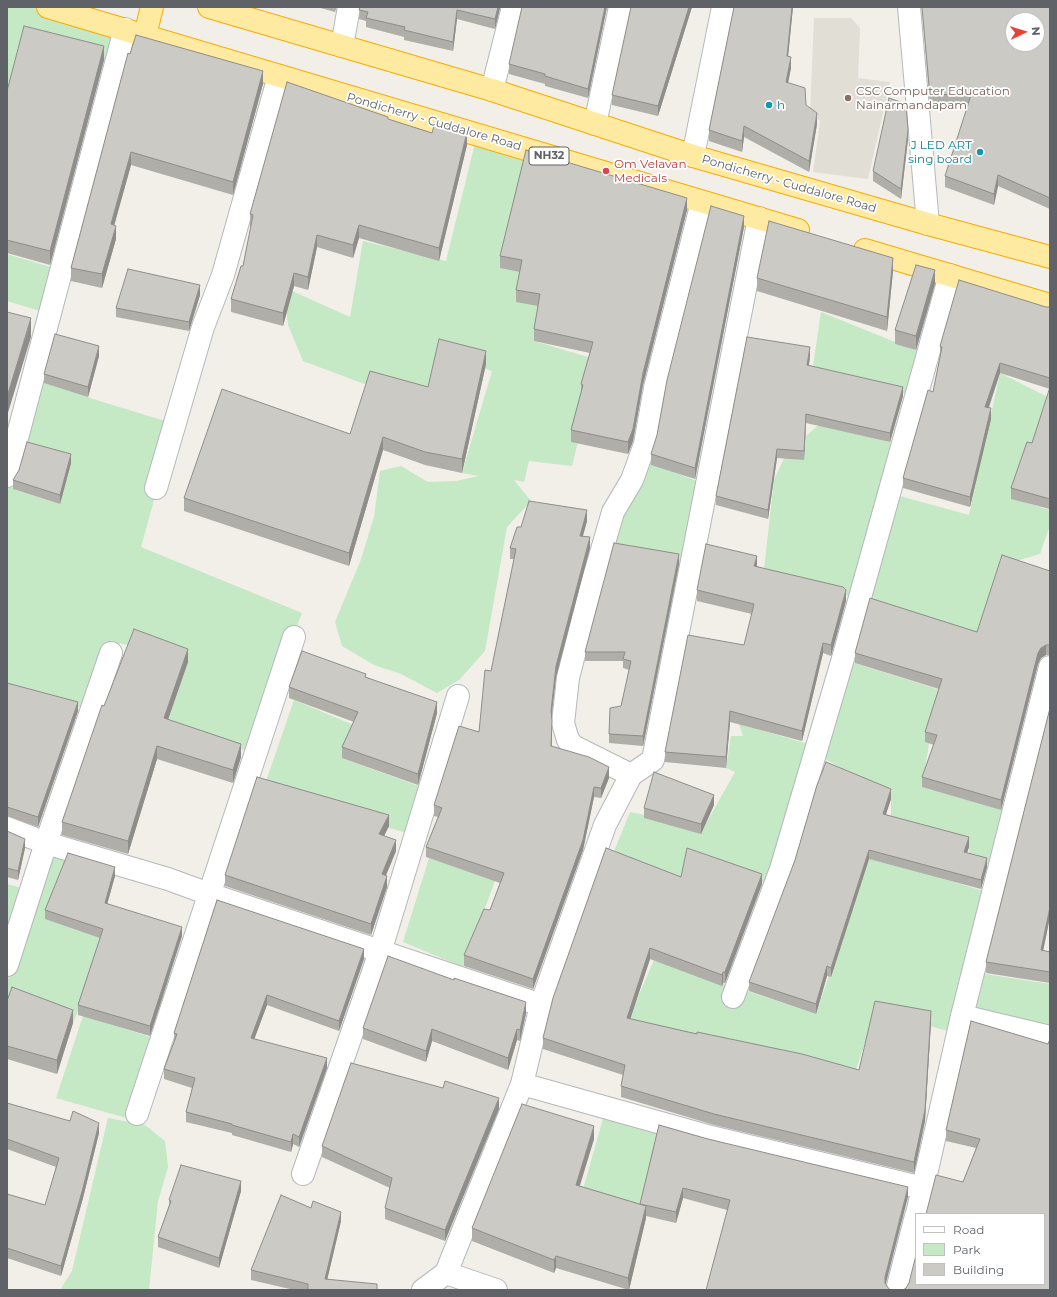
<!DOCTYPE html>
<style>
body{margin:0}
#map{position:relative;width:1057px;height:1297px;overflow:hidden;background:#f1efe8;font-family:Montserrat,sans-serif}
canvas{display:block}
.frame{position:absolute;inset:0;border:8px solid #5f6368;pointer-events:none}
.legend{position:absolute;left:915px;top:1213px;width:130px;height:72px;box-sizing:border-box;background:#fff;border:1px solid #bfc1c3;margin:0;padding:5px 7px;list-style:none;font-size:12px;color:#5f6368}
.legend li{display:flex;align-items:center;gap:8px;height:20px}
.legend b{width:20px;border:1px solid #bfc1c3}
.north{position:absolute;left:1005px;top:12px;width:40px;height:40px;box-sizing:border-box;background:#fff;border:1px solid #bfc1c3;border-radius:50%;rotate:86deg;font-size:11px;font-weight:700;line-height:16px;text-align:center;color:#5f6368}
.north::after{content:'';display:block;margin:auto;width:14px;height:18px;background:#ea4335;clip-path:polygon(50% 0,100% 100%,50% 72%,0 100%)}
</style>
<div id="map">
<canvas width="1057" height="1297"></canvas>
<div class="frame"></div>
<ul class="legend">
<li><b style="height:5px;background:#fff"></b>Road</li>
<li><b style="height:11px;background:#c5e8c5"></b>Park</li>
<li><b style="height:11px;background:#cccac5"></b>Building</li>
</ul>
<div class="north">N</div>
</div>
<script>
const context = document.querySelector('canvas').getContext('2d');
context.lineJoin = 'round';
function paint(path, color) { context.fillStyle = color; context.fill(path, 'evenodd'); }
const poly = rows => new Path2D(rows.map(r => 'M' + r).join(''));
function trace(path, color, width, dash) { context.strokeStyle = color; context.lineWidth = width; context.lineCap = dash ? 'butt' : 'round'; context.setLineDash(dash || []); context.stroke(path); }
function label(font, color, halo, rows, align = 'center') {
  context.font = font + ' Montserrat,sans-serif'; context.lineWidth = 3.5; context.setLineDash([]); context.textBaseline = 'middle'; context.strokeStyle = halo; context.fillStyle = color; for (const [text, x, y, turn = 0] of rows) {
    context.save(); context.translate(x, y); context.rotate((+turn || 0) * Math.PI / 180); context.textAlign = isNaN(turn) ? turn : align; if (halo) context.strokeText(text, 0, 0); context.fillText(text, 0, 0); context.restore();
  }
}
const education = poly([
 [814,18,851,18,860,28,858,78,890,82,868,179,813,172,820,121,810,114]
]);
const green = poly([
 [7,7,36,7,116,27,105,60,24,39,7,104],
 [476,139,528,155,522,272,540,306,534,341,598,360,572,466,529,461,524,482,514,480,531,501,507,527,485,651,459,680,437,693,401,674,374,665,342,646,335,622,360,562,374,517,380,471,401,466,428,482,456,481,479,476,462,473,492,371,439,353,426,407,303,361,288,325,283,287,350,317,363,241,446,261],
 [7,254,54,268,40,311,7,301],
 [821,312,927,355,916,396,812,373],
 [1000,373,1050,398,1011,498,1050,510,1050,525,1040,554,1002,565,977,640,858,603,889,493,969,515],
 [42,378,93,399,175,424,141,547,302,613,248,751,165,729,188,662,120,643,80,707,7,692,7,482,15,490,60,504,20,449],
 [823,421,902,446,854,597,763,578,774,480,784,458,804,460,805,437],
 [643,460,707,485,677,638,625,632,602,549],
 [848,661,956,695,934,713,922,787,1006,810,988,864,970,863,969,846,891,825,891,798,824,758],
 [294,700,356,726,342,758,424,788,410,834,263,790],
 [739,724,812,745,769,884,688,859,681,887,610,861,630,812,704,827,735,772,726,768,731,736,743,736],
 [46,843,67,854,45,919,104,935,98,953,173,979,167,1012,88,987,73,1023,7,997,7,983],
 [869,856,990,893,952,1032,875,1012,853,1079,634,1031,561,983,635,1004,654,960,816,1014],
 [429,858,495,881,463,967,403,942],
 [7,884,25,889,7,932],
 [972,972,1050,984,1050,1033,966,1017],
 [83,1016,157,1039,130,1119,56,1098],
 [605,1112,670,1131,645,1215,581,1196],
 [108,1118,145,1125,165,1141,168,1167,158,1201,149,1290,60,1290,72,1271]
]);
const minor = poly([
 [909,7,928,224],
 [342,46,349,7],
 [492,90,513,7],
 [595,124,620,7],
 [693,156,723,7],
 [7,476,125,29],
 [156,488,203,327,223,275,279,76],
 [631,775,573,746,568,740,563,723,568,678,592,584,613,512,632,480,645,444,655,388,702,202],
 [7,828,46,843,168,879,209,894,541,1005],
 [7,965,46,843,111,653],
 [733,997,781,869,842,662,950,275],
 [962,1016,1050,1037],
 [522,1084,711,1137,923,1188],
 [137,1114,294,637],
 [303,1174,380,952,458,696],
 [917,1214,962,1016,1050,667],
 [423,1290,446,1273],
 [496,1290,446,1273,522,1084,541,1005,605,825,631,775,653,760,759,218],
 [897,1290,916,1216]
]);
const trunk = poly([
 [48,7,798,230],
 [209,7,492,90,693,156,928,224,1050,257],
 [145,35,152,7],
 [865,250,1050,305]
]);
const wall = poly([
 [317,7,337,7,335,12],
 [360,7,500,7,500,8,495,29,457,19,453,51,404,40,404,37,366,27,366,21,359,19],
 [607,7,588,98,545,86,545,84,509,74,509,64],
 [692,7,658,116,612,105,612,95],
 [734,7,793,7,788,56,791,68,788,83,806,105,817,124,809,172,744,137,742,152,709,141,709,130],
 [922,7,1050,7,1050,209,998,186,994,205,945,187,945,176,969,103,930,107],
 [128,53,263,84,233,195,131,165,114,225,116,239,102,288,71,281,71,268],
 [104,60,50,265,7,253,7,91],
 [388,120,467,145,439,261,359,238,353,258,317,247,308,290,294,286,283,326,231,312,231,299,243,266,251,227,250,227,250,214],
 [908,139,901,199,873,181,873,171],
 [687,210,643,385,633,441,628,454,571,442,571,430,581,393,581,384,590,353,534,341,534,329,538,306,516,302,516,290,520,272,500,268,500,256],
 [744,227,695,479,651,465,651,454],
 [893,271,887,331,757,291,757,278],
 [935,284,916,350,895,344,895,330],
 [200,295,189,331,116,317,116,308],
 [1046,307,1050,307,1050,509,1011,499,1011,488,1032,443,1050,389,1000,373,989,408,991,419,970,507,903,488,903,478,933,392,940,357,940,346],
 [99,356,88,397,44,383,44,374],
 [810,357,809,365,903,396,890,442,806,423,804,460,777,458,768,519,716,505,716,496],
 [486,364,462,473,425,465,383,450,349,566,184,511,184,498,350,434,428,387],
 [71,463,60,504,13,489,13,480],
 [587,521,583,536,590,548,556,677,551,715,552,731,552,746,609,778,601,798,594,797,583,850,533,989,464,966,464,955,490,910,500,883,426,857,426,847,438,817,434,816,434,805,479,732,491,671,514,559,510,559,510,548,521,527],
 [679,564,643,746,609,743,609,734,621,706,629,670,623,668,623,661,585,661,585,652],
 [757,566,846,601,831,656,823,653,802,741,730,722,726,768,665,762,665,752,744,645,752,614,697,601,697,590],
 [1050,571,1050,655,1046,655,1041,658,1038,664,1001,810,922,787,922,777,934,745,925,742,925,732,939,689,855,663,855,653,977,632],
 [188,662,168,720,241,757,233,783,157,759,128,854,62,835,62,822,104,706],
 [366,677,437,713,418,785,342,758,342,747,354,722,289,698,289,687],
 [7,683,78,711,38,827,7,816],
 [1050,708,1050,917,1043,951,1050,952,1050,983,986,973,986,962],
 [891,799,886,814,969,847,967,853,987,867,981,889,869,859,831,977,827,976,816,1014,749,991,749,982],
 [714,805,701,834,644,818,644,808],
 [389,826,384,836,396,851,386,875,387,887,371,935,225,886,225,875],
 [7,831,25,848,18,880,7,877],
 [115,876,107,904,182,936,150,1036,78,1015,78,1005,100,938,45,919,45,910],
 [681,877,762,884,725,983,723,983,722,986,650,959,630,1019,859,1070,931,1022,925,1121,914,1173,714,1125,621,1097,621,1086,623,1075,543,1049,543,1038],
 [217,900,364,959,339,1031,267,1005,254,1039,327,1068,299,1147,293,1144,291,1152,232,1135,232,1133,186,1122,186,1112,192,1088,164,1079,164,1069,174,1043,174,1033],
 [7,1001,73,1023,57,1074,7,1059],
 [526,1013,520,1041,517,1040,508,1070,432,1041,426,1062,363,1039,363,1028],
 [971,1021,1050,1290,906,1288,963,1182,976,1148,946,1141,946,1130],
 [7,1103,99,1133,83,1198,61,1276,7,1258,7,1194,45,1205,56,1167,7,1149],
 [499,1109,445,1241,385,1219,385,1208,390,1188,322,1157,322,1146],
 [659,1125,908,1197,727,1210,683,1198,676,1223,646,1216,646,1218,629,1290,556,1268,554,1273,472,1241,472,1228,594,1139,580,1186,640,1204],
 [241,1191,219,1268,158,1247,158,1237,169,1205,169,1200],
 [341,1221,327,1280,377,1290,294,1290,251,1280,251,1270]
]);
const shadedWall = poly([
 [498,7,500,7,500,8,495,29,495,19],
 [605,7,607,7,588,98,588,89],
 [689,7,692,7,658,116,658,106],
 [792,7,793,7,787,67,787,56],
 [457,10,457,19,453,51,453,42],
 [104,46,104,60,50,265,50,251],
 [791,57,791,68,786,93,786,82],
 [263,71,263,84,233,195,233,182],
 [817,113,817,124,809,172,809,161],
 [744,126,744,137,742,152,742,141],
 [908,130,908,139,901,199,901,189],
 [467,132,467,145,439,261,439,248],
 [131,152,131,165,111,237,111,224],
 [998,175,998,186,994,205,994,194],
 [687,198,687,210,643,385,633,441,628,454,628,442,643,373],
 [744,216,744,227,695,479,695,468],
 [359,225,359,238,353,258,353,245],
 [116,226,116,239,102,288,102,274],
 [317,235,317,247,308,290,308,277],
 [893,258,893,271,887,331,887,317],
 [935,270,935,284,916,350,916,336],
 [294,273,294,286,283,326,283,313],
 [200,285,200,295,189,331,189,322],
 [31,318,31,337,7,416,7,397],
 [99,346,99,356,88,397,88,387],
 [810,347,810,357,807,374,807,365],
 [486,351,486,364,462,473,462,459],
 [1000,363,1000,373,985,417,985,407],
 [903,387,903,396,890,442,890,433],
 [991,408,991,419,970,507,970,497],
 [806,414,806,423,804,460,804,451],
 [383,437,383,450,349,566,349,553],
 [777,449,777,458,768,519,768,510],
 [71,454,71,463,60,504,60,495],
 [587,510,587,521,580,546,580,536],
 [590,537,590,548,556,677,551,722,551,711,556,666],
 [679,554,679,564,643,746,643,736],
 [757,556,757,566,754,566],
 [846,590,846,601,831,656,831,645],
 [823,643,823,653,802,741,802,731],
 [1046,645,1046,655,1041,658,1038,664,1001,810,1001,800,1038,653,1041,648],
 [188,649,188,662,164,731,164,718],
 [78,702,78,711,38,827,38,817],
 [437,702,437,713,418,785,418,774],
 [730,711,730,722,726,768,726,757],
 [552,721,552,731,551,756,551,746],
 [241,744,241,757,233,783,233,770],
 [157,746,157,759,128,854,128,841],
 [609,767,609,778,601,798,601,788],
 [594,787,594,797,583,850,533,989,533,979],
 [891,789,891,799,883,823,883,814],
 [714,795,714,805,701,834,701,824],
 [389,815,389,826,379,846,379,834],
 [969,837,969,847,964,861,964,852],
 [25,839,25,848,18,880,18,871],
 [396,840,396,851,382,885,382,874],
 [869,850,869,859,831,977,831,968],
 [987,858,987,867,981,889,981,880],
 [115,867,115,876,105,912,105,903],
 [762,874,762,884,725,983,725,972],
 [387,876,387,887,371,935,371,924],
 [1050,907,1050,917,1041,961,1041,950],
 [182,927,182,936,150,1036,150,1026],
 [650,948,650,959,627,1029,627,1018],
 [364,949,364,959,339,1031,339,1021],
 [827,966,827,976,816,1014,816,1004],
 [723,972,723,983,722,986,722,975],
 [267,995,267,1005,251,1048,251,1038],
 [526,1002,526,1013,520,1041,520,1030],
 [73,1010,73,1023,57,1074,57,1060],
 [931,1011,931,1022,925,1121,914,1173,914,1162],
 [432,1029,432,1041,426,1062,426,1051],
 [517,1029,517,1040,508,1070,508,1058],
 [327,1058,327,1068,299,1147,299,1137],
 [499,1098,499,1109,445,1241,445,1230],
 [99,1123,99,1133,83,1198,61,1276,61,1266],
 [594,1126,594,1139,576,1197,576,1185],
 [293,1134,293,1144,291,1152,291,1142],
 [241,1181,241,1191,219,1268,219,1258],
 [908,1187,908,1197,885,1287,885,1277],
 [683,1188,683,1198,676,1223,676,1212],
 [646,1206,646,1218,629,1290,628,1278],
 [341,1212,341,1221,325,1289,325,1279],
 [556,1256,556,1268,554,1273,554,1260]
]);
const building = poly([
 [360,7,498,7,495,19,457,10,453,42,404,30,405,27,366,18,368,12,359,10,360,7],
 [522,7,605,7,588,89,545,76,545,74,509,64,522,7],
 [631,7,689,7,658,106,612,95,631,7],
 [734,7,792,7,787,56,791,57,786,82,805,88,806,105,817,113,809,161,744,126,742,141,709,130,734,7],
 [922,7,1050,7,1050,198,998,175,994,194,945,176,972,92,930,96,922,7],
 [1013,20,1037,20,1037,44,1013,44,1013,20],
 [24,26,104,46,50,251,7,240,7,91,24,26],
 [136,35,263,71,233,182,131,152,111,224,116,226,102,274,71,268,128,53,130,54,136,35],
 [287,82,388,117,388,119,432,133,435,122,467,132,439,248,359,225,353,245,317,235,308,277,294,273,283,313,231,299,241,266,243,266,253,215,250,214,287,82],
 [889,98,906,104,908,130,901,189,873,171,889,98],
 [526,150,687,198,643,373,633,429,628,442,571,430,583,385,581,384,593,342,534,329,540,294,516,290,522,260,500,256,526,150],
 [711,206,744,216,695,468,651,454,657,435,667,380,711,206],
 [769,221,893,258,887,317,757,278,769,221],
 [916,265,935,270,916,336,895,330,916,265],
 [128,269,200,285,189,322,116,308,128,269],
 [959,280,1046,307,1050,307,1050,378,1000,363,985,407,991,408,970,497,903,478,928,390,933,392,942,347,940,346,959,280],
 [7,312,31,318,7,397,7,312],
 [55,334,99,346,88,387,44,374,55,334],
 [747,337,810,347,807,365,903,387,890,433,806,414,804,451,777,449,768,510,716,496,747,337],
 [439,339,486,351,462,459,425,452,383,437,349,553,184,498,222,389,350,434,370,371,428,387,439,339],
 [1050,387,1050,499,1011,488,1027,442,1032,443,1050,387],
 [27,442,71,454,60,495,13,480,19,470,27,442],
 [529,501,587,510,580,536,590,537,556,666,551,711,552,721,551,746,589,757,609,767,601,788,594,787,583,840,533,979,464,955,484,909,490,910,504,873,426,847,442,808,434,805,459,726,479,732,485,670,491,671,516,549,510,548,517,527,521,527,529,501],
 [614,543,679,554,643,736,609,734,610,708,621,706,631,661,623,659,625,652,585,652,614,543],
 [706,544,757,556,754,566,843,587,846,590,831,645,823,643,802,731,730,711,726,757,665,752,688,635,744,645,754,604,697,590,706,544],
 [1002,555,1050,571,1050,645,1046,645,1041,648,1038,653,1001,800,922,777,937,735,925,732,942,679,855,653,870,598,977,632,1002,555],
 [134,629,188,649,164,718,241,744,233,770,157,746,128,841,62,822,102,705,104,706,134,629],
 [302,651,366,674,365,677,437,702,418,774,342,747,358,712,289,687,302,651],
 [7,683,78,702,38,817,7,807,7,683],
 [1050,708,1050,907,1041,950,1050,952,1050,972,986,962,1050,708],
 [826,762,891,789,883,814,969,837,964,852,987,858,981,880,869,850,831,968,827,966,816,1004,749,982,795,860,817,785,826,762],
 [654,772,714,795,701,824,644,808,654,772],
 [257,777,389,815,379,834,396,840,382,874,387,876,371,924,225,875,257,777],
 [7,831,25,839,18,871,7,868,7,831],
 [606,848,681,877,687,848,762,874,725,972,723,972,722,975,650,948,627,1018,697,1034,697,1032,802,1054,859,1070,875,1001,931,1011,925,1110,914,1162,714,1114,621,1086,625,1065,543,1038,553,998,606,848],
 [68,853,115,867,105,903,182,927,150,1026,78,1005,103,929,45,910,68,853],
 [217,900,364,949,339,1021,267,995,251,1038,327,1058,299,1137,293,1134,291,1142,232,1125,232,1124,186,1112,195,1078,164,1069,177,1034,174,1033,217,900],
 [388,956,454,980,454,978,526,1002,520,1030,517,1029,508,1058,432,1029,426,1051,363,1028,388,956],
 [12,987,73,1010,57,1060,7,1046,7,1001,12,987],
 [971,1021,1048,1044,1050,1039,1050,1290,903,1290,906,1288,909,1283,916,1255,916,1284,1044,1284,1044,1214,926,1214,936,1175,963,1182,980,1139,946,1130,971,1021],
 [351,1063,443,1088,445,1081,499,1098,445,1230,385,1208,392,1178,322,1146,351,1063],
 [7,1103,70,1121,73,1111,99,1123,83,1188,61,1266,7,1248,7,1194,45,1205,59,1158,7,1139,7,1103],
 [522,1104,594,1126,576,1185,646,1206,628,1278,556,1256,554,1260,472,1228,522,1104],
 [659,1125,708,1139,908,1187,885,1277,885,1283,889,1289,891,1290,706,1290,730,1200,683,1188,676,1212,640,1204,659,1125],
 [181,1165,241,1181,219,1258,158,1237,171,1201,169,1200,181,1165],
 [281,1195,311,1208,313,1201,341,1212,325,1279,377,1284,377,1290,308,1290,308,1284,251,1270,281,1195]
]);
const markers = [
 [848,98,4,"#8d6e63"],
 [769,105,4,"#0f9aa8"],
 [980,152,4,"#0f9aa8"],
 [606,171,4,"#e0444e"]
];
const shields = [
 [549,156,40]
];
const shieldNames = [
 ["NH32",549,156]
];
const educationNames = [
 ["CSC Computer Education",856,91],
 ["Nainarmandapam",856,105]
];
const cultureNames = [
 ["h",777,105],
 ["J LED ART",972,145,"right"],
 ["sing board",972,159,"right"]
];
const streetNames = [
 ["Pondicherry - Cuddalore Road",434,122,16],
 ["Pondicherry - Cuddalore Road",789,184,16]
];
const healthNames = [
 ["Om Velavan",614,164],
 ["Medicals",614,178]
];
paint(education, '#e1ded6');
paint(green, '#c5e8c5');
trace(minor, '#b5b8bc', 24);
trace(trunk, '#f9ab00', 24);
trace(minor, '#fff', 22);
trace(trunk, '#feeaa1', 22);
paint(wall, '#afaea9');
paint(shadedWall, '#8f8d8a');
paint(building, '#cccac5');
trace(building, '#8f8d8a', 1);
for (const [x, y, r, color] of markers) { const dot = new Path2D(); dot.arc(x, y, r, 0, 2 * Math.PI); context.fillStyle = color; context.fill(dot); trace(dot, '#fff', 1.5); }
for (const [x, y, w] of shields) { const box = new Path2D(); box.roundRect(x - w / 2, y - 9, w, 18, 3); context.fillStyle = '#fff'; context.fill(box); trace(box, '#5f6368', 1); }
label('bold 11px', '#5f6368', null, shieldNames);
label('12px', '#785e54', '#fff', educationNames, 'left');
label('12px', '#0d838f', '#fff', cultureNames, 'left');
label('12px', '#5f6368', '#fff', streetNames);
label('12px', '#be3a42', '#fff', healthNames, 'left');
</script>
